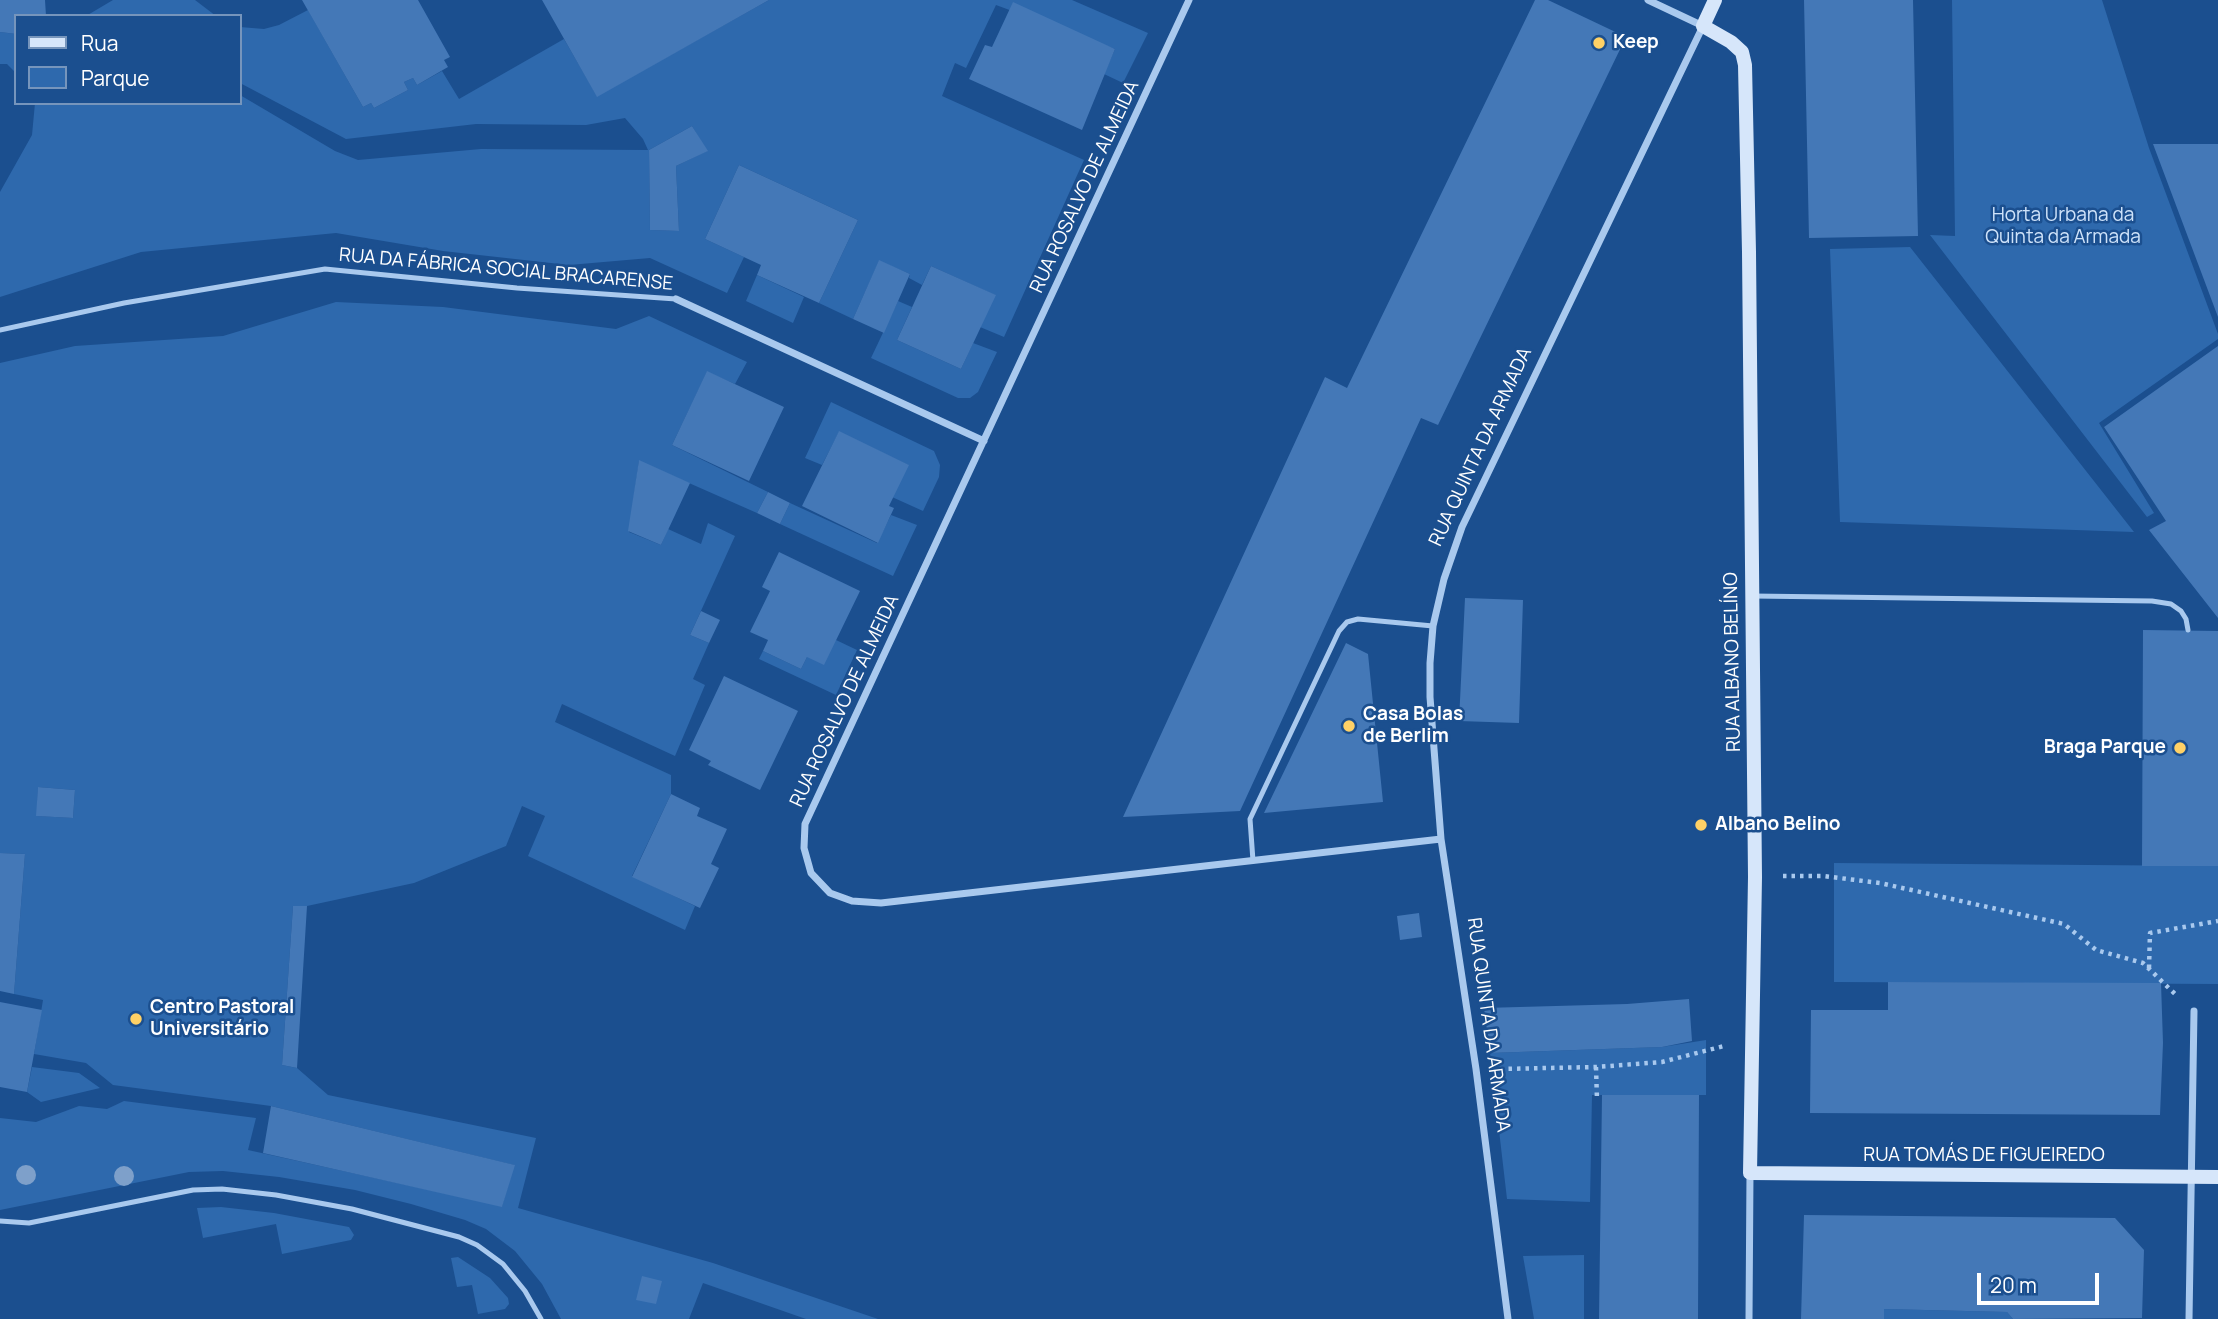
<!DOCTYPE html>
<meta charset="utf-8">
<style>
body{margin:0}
#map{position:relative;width:2218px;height:1319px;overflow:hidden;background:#1b4f8f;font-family:Manrope,sans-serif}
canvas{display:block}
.legend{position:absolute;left:14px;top:14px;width:228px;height:91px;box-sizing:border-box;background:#1b4f8f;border:2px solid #7695bc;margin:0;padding:9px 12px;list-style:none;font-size:21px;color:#fff}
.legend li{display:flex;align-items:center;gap:14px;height:35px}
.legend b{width:35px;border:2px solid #7695bc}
.scale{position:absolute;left:1977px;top:1273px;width:122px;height:32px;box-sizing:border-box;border:4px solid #fff;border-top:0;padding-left:9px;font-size:21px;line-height:24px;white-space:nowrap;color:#fff;-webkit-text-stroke:5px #1b4f8f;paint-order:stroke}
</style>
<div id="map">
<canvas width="2218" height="1319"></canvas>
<ul class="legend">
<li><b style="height:9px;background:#d6e6fa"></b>Rua</li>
<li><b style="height:19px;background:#2e69ad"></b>Parque</li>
</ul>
<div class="scale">20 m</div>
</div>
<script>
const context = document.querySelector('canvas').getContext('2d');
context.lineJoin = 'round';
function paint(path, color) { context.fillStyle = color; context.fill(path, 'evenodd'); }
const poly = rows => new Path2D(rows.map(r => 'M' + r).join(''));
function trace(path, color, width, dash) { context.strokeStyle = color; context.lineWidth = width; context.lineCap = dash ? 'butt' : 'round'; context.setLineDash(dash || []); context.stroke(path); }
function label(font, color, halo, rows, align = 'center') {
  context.font = font + ' Manrope,sans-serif'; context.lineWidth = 5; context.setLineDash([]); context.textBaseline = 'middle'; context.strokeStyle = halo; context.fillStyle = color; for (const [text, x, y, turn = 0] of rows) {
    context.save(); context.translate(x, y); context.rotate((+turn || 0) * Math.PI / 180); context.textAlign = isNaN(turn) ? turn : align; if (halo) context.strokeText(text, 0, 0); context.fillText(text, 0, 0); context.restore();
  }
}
const green = poly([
 [113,0,195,0,216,16,86,16],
 [769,0,1072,0,1148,33,1123,83,1104,74,1115,49,996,5,966,68,955,63,942,96,1084,160,1004,337,980,327,995,295,931,266,922,285,909,278,910,274,879,261,853,319,819,303,858,220,739,165,705,239,744,257,727,293,650,258,569,265,443,251,336,233,141,252,0,297,0,192,32,135,35,103,240,103,240,95,335,151,358,160,481,149,648,150,643,139,625,118,586,125,476,124,346,139,240,83,240,27,264,29,279,25,308,10,363,107,371,103,374,108,408,90,404,82,413,78,417,85,442,71,459,99,564,39,597,96],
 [692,126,707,151,676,166,679,231,650,230,649,150],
 [1952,0,2102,0,2149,148,2218,334,2218,339,2099,423,2154,513,2147,517,1930,235,1955,236],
 [0,32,16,34,16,73,7,64,0,64],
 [1910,247,2134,532,1840,522,1830,249],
 [757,275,804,297,793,323,746,301],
 [898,301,912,307,897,340,961,369,973,343,997,352,978,392,970,398,958,398,871,358],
 [336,302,443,307,616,329,649,316,747,362,735,384,707,372,672,445,768,492,757,513,639,461,629,532,661,545,668,529,701,544,708,523,735,536,690,635,709,643,693,679,705,685,675,756,562,704,555,722,671,775,671,794,632,876,695,906,685,930,528,856,545,816,522,806,506,846,414,883,307,906,293,906,282,1065,297,1068,328,1095,536,1138,518,1208,713,1263,878,1319,806,1319,703,1283,689,1319,561,1319,542,1284,515,1251,486,1229,465,1220,411,1204,355,1190,279,1177,223,1171,189,1172,0,1210,0,1118,36,1122,79,1106,107,1109,124,1101,256,1118,248,1150,502,1206,514,1165,271,1106,113,1085,86,1063,34,1054,43,1000,14,994,25,854,0,853,0,363,75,346,223,336],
 [38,787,75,790,73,818,37,816],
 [831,402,934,451,940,465,939,477,923,511,892,497,908,465,839,432,822,465,805,458],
 [790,503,877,543,891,515,917,525,893,576,780,524],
 [836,640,857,650,836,695,759,659,763,651,801,669,807,657],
 [1834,863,2218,866,2218,984,1834,982],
 [1706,1040,1706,1095,1592,1095,1590,1202,1507,1199,1490,1053,1662,1047],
 [32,1067,79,1073,100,1088,41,1102,27,1092],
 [221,1207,274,1213,349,1227,354,1235,351,1240,282,1254,276,1224,203,1238,197,1208],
 [1584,1255,1584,1319,1534,1319,1523,1256],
 [458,1257,490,1278,508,1298,509,1304,505,1309,478,1314,472,1285,457,1287,451,1258],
 [1884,1309,2007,1312,2013,1319,1884,1319]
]);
const building = poly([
 [0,0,45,0,46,16,16,16,16,34,0,32],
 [302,0,418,0,450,57,444,60,448,67,417,85,413,78,404,82,408,90,374,108,371,103,363,107],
 [542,0,769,0,597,97],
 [1535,0,1548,0,1626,37,1438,425,1421,418,1240,811,1123,817,1325,377,1347,388],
 [1804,0,1913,0,1918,236,1809,238],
 [1013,2,1115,49,1082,130,969,79,985,45,992,47],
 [692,126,708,151,676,166,679,231,650,230,649,150],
 [2153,144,2218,144,2218,317],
 [739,165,858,220,819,303,757,275,761,265,705,239],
 [879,260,910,274,884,333,853,319],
 [931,266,996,295,961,369,897,340],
 [2218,346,2218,618,2149,530,2166,521,2104,427],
 [707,371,784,407,749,481,672,445],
 [839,431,909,465,889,506,894,508,878,543,802,506],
 [639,460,690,483,661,545,628,531],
 [768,492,790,503,780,524,757,513],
 [779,552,860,591,824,665,807,657,801,669,763,651,768,640,750,632,770,591,762,587],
 [1465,598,1523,600,1519,723,1459,721],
 [701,611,720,620,709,643,690,635],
 [2143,630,2218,631,2218,866,2142,866],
 [1346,643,1368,654,1383,802,1264,813],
 [724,676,798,711,760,790,708,765,711,761,689,750],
 [38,787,75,790,73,818,36,816],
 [671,794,700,808,697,816,727,829,711,864,719,868,700,908,632,877],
 [0,853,25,854,14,994,0,991],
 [293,906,307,906,297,1068,282,1065],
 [1419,913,1422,937,1400,940,1397,916],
 [1888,982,2161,983,2163,1043,2160,1115,1810,1113,1811,1010,1888,1010],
 [1689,999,1692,1041,1662,1047,1490,1053,1484,1008,1627,1004],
 [0,1002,42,1010,27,1092,0,1087],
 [1602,1095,1699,1095,1698,1319,1599,1319],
 [271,1106,515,1165,502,1207,263,1153],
 [1804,1215,2115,1218,2144,1250,2142,1318,2013,1319,2007,1312,1884,1309,1884,1319,1801,1319],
 [642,1276,662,1281,656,1304,636,1300]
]);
const path = poly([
 [1783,876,1823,876,1880,883,2064,924,2096,950,2143,963,2176,995],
 [2149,968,2150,933,2218,921],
 [1596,1067,1597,1100],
 [1500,1069,1596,1067,1662,1062,1724,1046]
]);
const lane = poly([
 [0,330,124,303,325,269,517,288,676,299],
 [1752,596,2152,601,2171,604,2181,611,2186,619,2188,630],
 [1253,861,1250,819,1339,631,1347,622,1358,619,1433,626],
 [0,1221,29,1223,193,1190,222,1189,276,1195,352,1209,459,1237,477,1245,503,1264,525,1291,541,1319]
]);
const street = poly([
 [1189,0,805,824,804,848,811,873,830,893,852,901,881,903,1441,839],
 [676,299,984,441],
 [1508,1319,1476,1069,1441,839,1430,697,1430,663,1433,626,1444,579,1462,527,1703,26,1648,0],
 [1749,1319,1750,1173],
 [2189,1319,2194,1011]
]);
const secondary = poly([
 [1715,0,1703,26,1731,42,1742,52,1745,65,1749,252,1755,877,1750,1173,2218,1177]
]);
const trees = [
 [26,1175],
 [124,1176]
];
const markers = [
 [1599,43,7,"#ffd166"],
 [1349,726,7,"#ffd166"],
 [2180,748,7,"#ffd166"],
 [1701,825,7,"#ffd166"],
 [136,1019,7,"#ffd166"]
];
const poiNames = [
 ["Keep",1613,43],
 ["Casa Bolas",1363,715],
 ["de Berlim",1363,737],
 ["Braga Parque",2166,748,"right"],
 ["Albano Belino",1715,825],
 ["Centro Pastoral",150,1008],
 ["Universitário",150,1030]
];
const streetNames = [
 ["RUA ROSALVO DE ALMEIDA",1085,187,-65],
 ["RUA DA FÁBRICA SOCIAL BRACARENSE",506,270,5],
 ["RUA QUINTA DA ARMADA",1481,447,-65],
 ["RUA ALBANO BELÍNO",1733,662,-91],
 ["RUA ROSALVO DE ALMEIDA",845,701,-65],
 ["RUA QUINTA DA ARMADA",1488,1025,82],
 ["RUA TOMÁS DE FIGUEIREDO",1984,1156]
];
const parkNames = [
 ["Horta Urbana da",2063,216],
 ["Quinta da Armada",2063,238]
];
paint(green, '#2e69ad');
paint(building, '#4478b7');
trace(path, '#a9c9ee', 4.5, [3.5, 5]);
trace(lane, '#a9c9ee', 5);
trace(street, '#a9c9ee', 7);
trace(secondary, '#d6e6fa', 14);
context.fillStyle = '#7ea0ca';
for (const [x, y] of trees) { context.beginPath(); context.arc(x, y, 10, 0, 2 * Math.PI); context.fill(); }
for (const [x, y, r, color] of markers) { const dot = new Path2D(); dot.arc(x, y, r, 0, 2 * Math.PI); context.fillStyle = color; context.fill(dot); trace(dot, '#1b4f8f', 2.5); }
label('bold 19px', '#fff', '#1b4f8f', poiNames, 'left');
label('19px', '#fff', '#1b4f8f', streetNames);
label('19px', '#cfe3fa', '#1b4f8f', parkNames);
</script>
